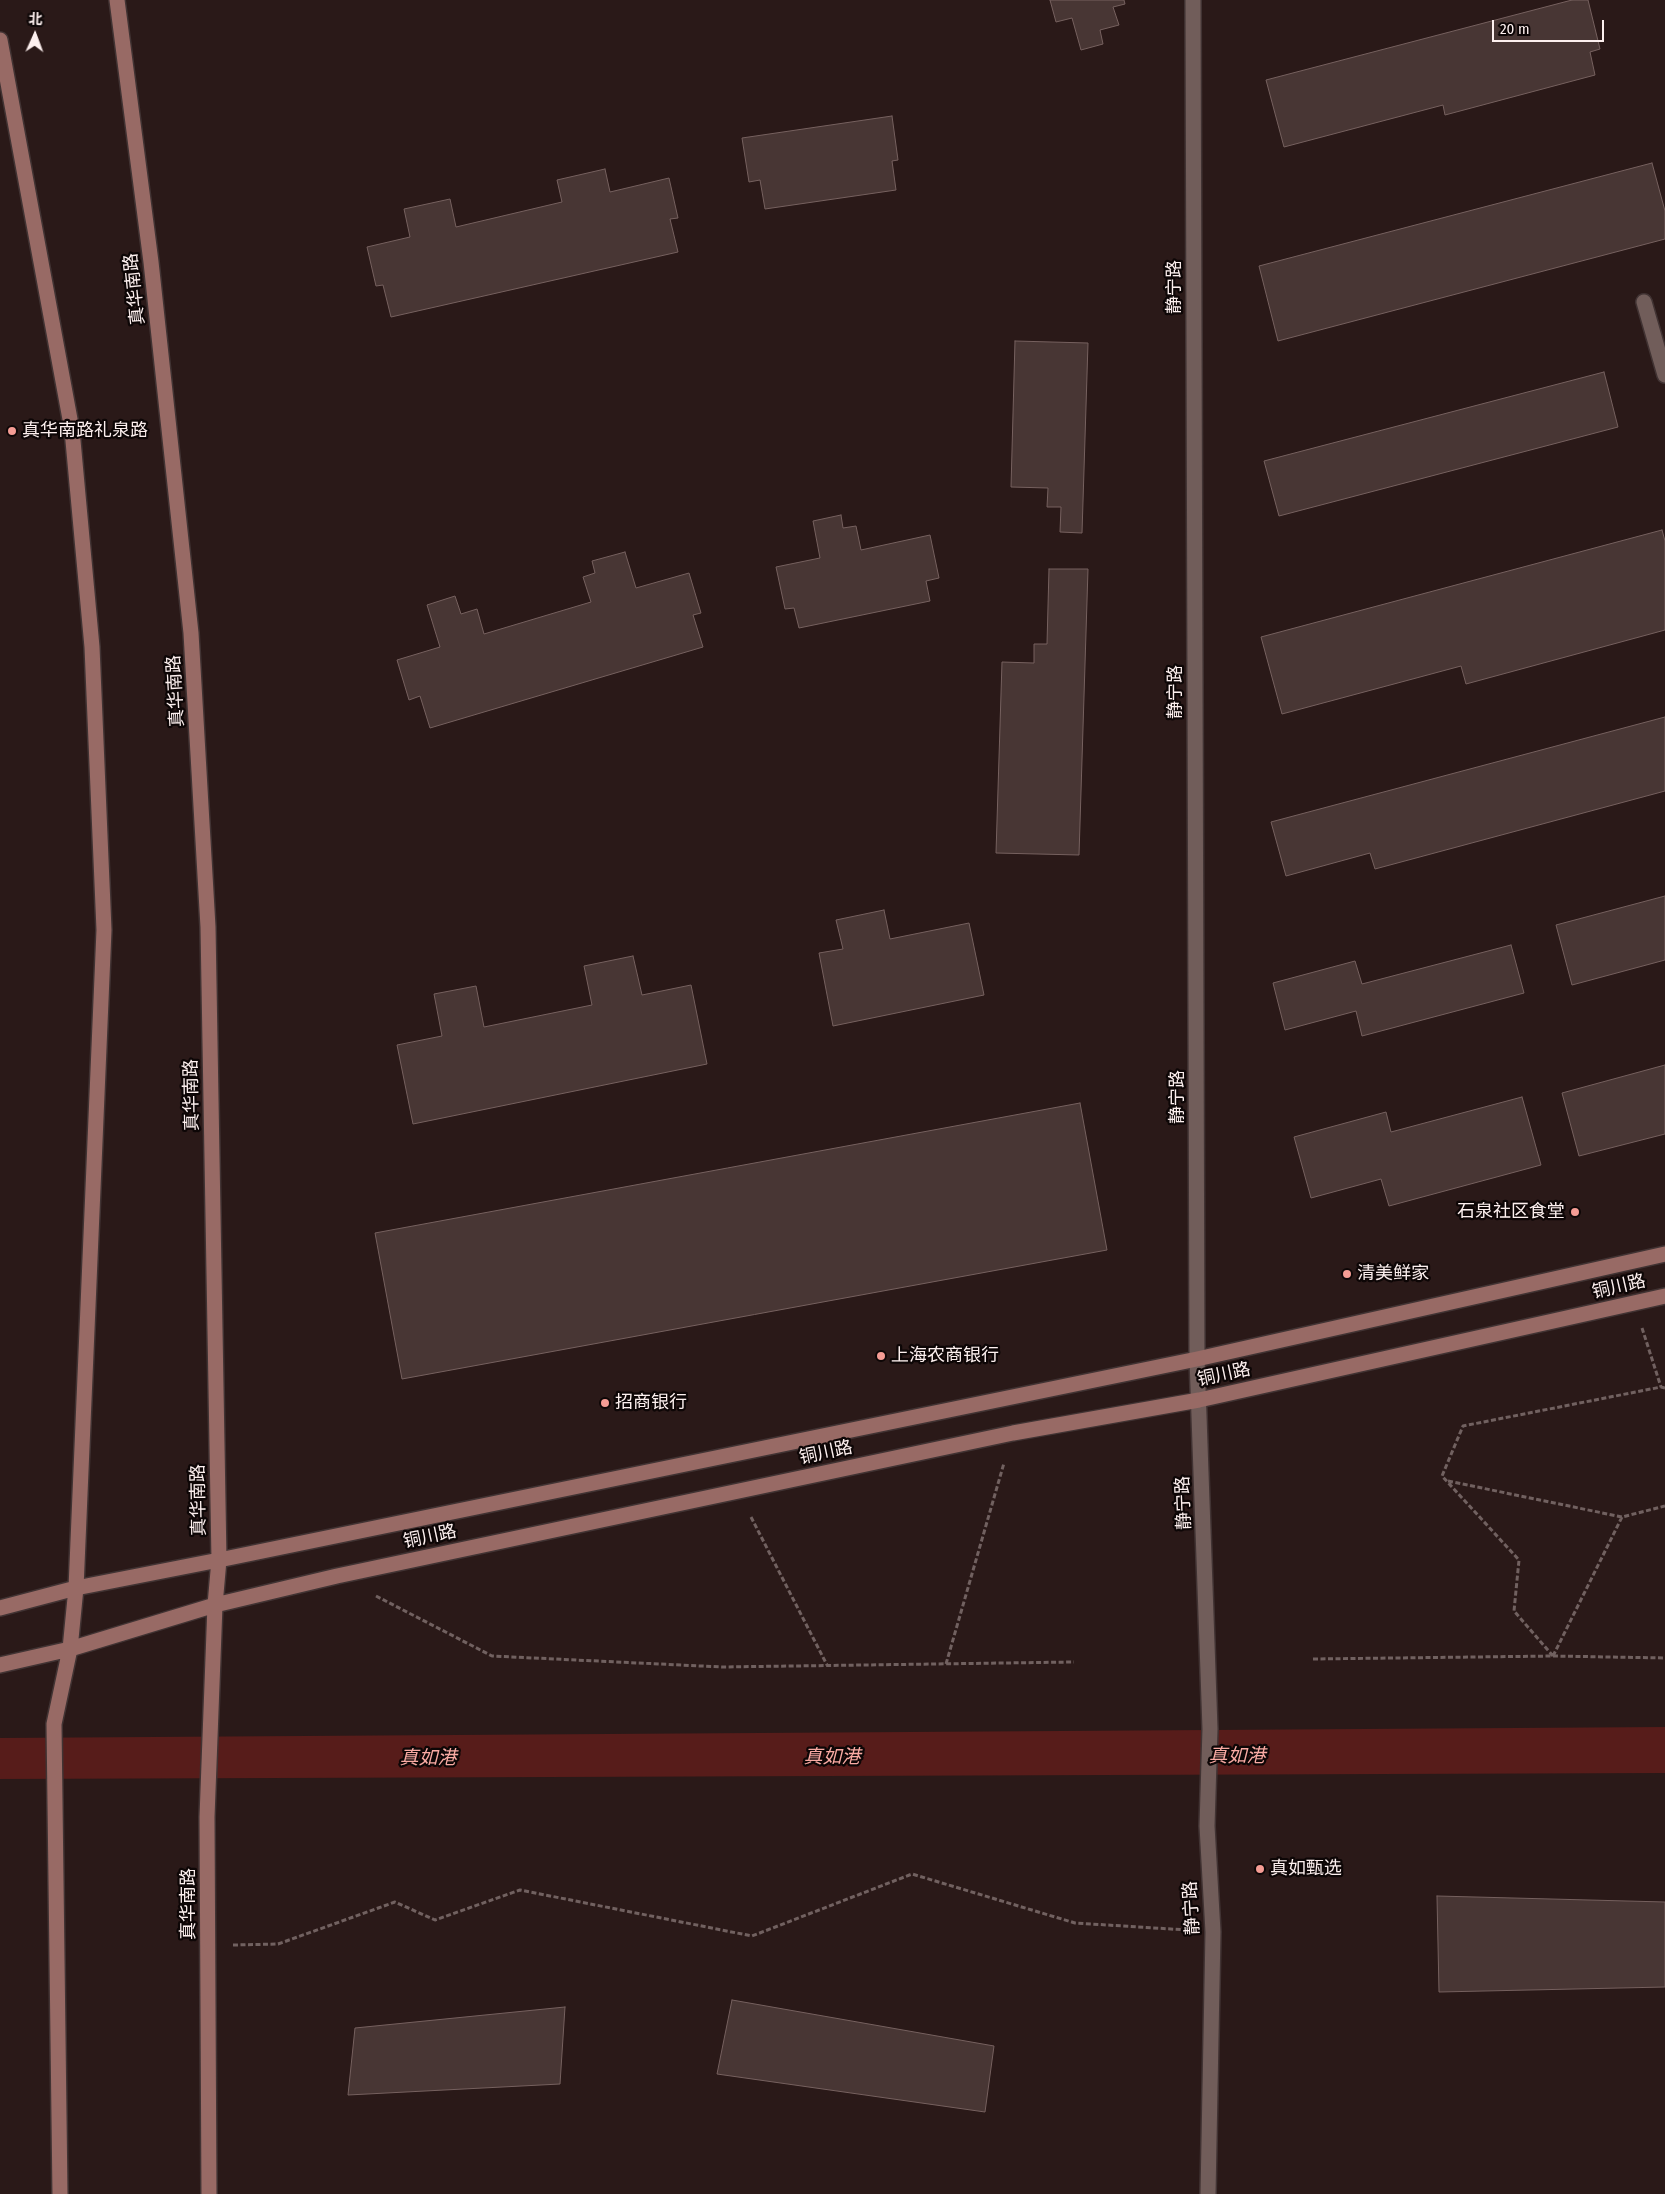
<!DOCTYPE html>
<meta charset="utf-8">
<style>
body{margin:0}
#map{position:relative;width:1665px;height:2194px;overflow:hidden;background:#2a1918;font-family:"Fira Sans Condensed","Noto Sans SC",sans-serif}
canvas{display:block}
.north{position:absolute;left:10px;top:10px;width:50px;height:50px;-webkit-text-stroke:4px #0d0606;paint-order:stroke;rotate:2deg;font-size:14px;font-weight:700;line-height:20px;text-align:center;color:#fdf0ef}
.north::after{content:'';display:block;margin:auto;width:18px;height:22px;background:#fdf0ef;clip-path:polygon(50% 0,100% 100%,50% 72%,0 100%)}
.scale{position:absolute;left:1492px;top:20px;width:112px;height:22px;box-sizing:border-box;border:2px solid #fdf0ef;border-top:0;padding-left:6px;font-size:15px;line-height:18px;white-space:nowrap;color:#fdf0ef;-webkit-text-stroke:4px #0d0606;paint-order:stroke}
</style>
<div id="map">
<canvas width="1665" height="2194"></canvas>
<div class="north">北</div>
<div class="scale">20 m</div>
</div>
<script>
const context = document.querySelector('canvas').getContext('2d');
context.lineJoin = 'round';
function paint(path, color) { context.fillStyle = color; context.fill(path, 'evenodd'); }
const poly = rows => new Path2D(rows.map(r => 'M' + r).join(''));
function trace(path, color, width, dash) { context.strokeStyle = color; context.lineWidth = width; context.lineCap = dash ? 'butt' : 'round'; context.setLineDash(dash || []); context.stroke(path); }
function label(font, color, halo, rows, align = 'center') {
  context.font = font + ' "Fira Sans Condensed","Noto Sans SC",sans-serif'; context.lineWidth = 4.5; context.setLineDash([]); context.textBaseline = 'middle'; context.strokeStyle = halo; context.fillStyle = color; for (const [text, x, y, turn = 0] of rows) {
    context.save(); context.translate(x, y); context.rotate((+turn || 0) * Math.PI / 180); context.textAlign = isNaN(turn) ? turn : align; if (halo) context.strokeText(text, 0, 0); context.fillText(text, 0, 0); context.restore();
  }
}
const water = poly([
 [1665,1727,1665,1773,0,1779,0,1738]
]);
const building = poly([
 [1050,0,1124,0,1125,4,1113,7,1119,25,1100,30,1103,44,1081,50,1072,18,1056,22,1050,0],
 [1572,0,1588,0,1600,49,1590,52,1595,75,1445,115,1443,105,1284,147,1266,80,1572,0],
 [892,116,898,160,892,161,896,190,765,209,760,180,749,182,742,138,892,116],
 [1652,163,1665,211,1665,239,1278,341,1259,266,1652,163],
 [605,169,610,192,669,178,678,218,670,219,678,252,391,317,383,285,376,286,367,247,410,237,404,209,450,199,456,227,562,202,557,180,605,169],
 [1015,341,1088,343,1082,533,1060,532,1061,507,1047,507,1048,488,1011,487,1015,341],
 [1604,372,1618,427,1279,516,1264,461,1604,372],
 [841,515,843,528,856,526,861,550,930,535,939,578,926,581,930,601,799,628,794,608,785,609,776,567,820,558,813,521,841,515],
 [1662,530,1665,541,1665,630,1466,684,1461,666,1282,714,1261,637,1662,530],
 [625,552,636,588,689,573,701,613,693,615,703,647,430,728,420,696,409,700,397,660,440,647,427,605,455,596,461,614,477,609,484,634,591,602,583,577,595,573,592,561,625,552],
 [1049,569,1088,569,1079,855,996,853,1002,662,1034,663,1034,644,1047,644,1049,569],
 [1665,717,1665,791,1375,869,1370,853,1286,876,1271,822,1665,717],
 [1665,896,1665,960,1572,985,1556,925,1665,896],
 [884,910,890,939,969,923,984,995,833,1026,819,953,843,949,836,920,884,910],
 [1511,945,1524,993,1362,1036,1356,1011,1285,1030,1273,983,1355,961,1362,984,1511,945],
 [633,956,642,995,691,985,707,1064,413,1124,397,1045,442,1036,434,994,476,986,484,1027,592,1005,584,966,633,956],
 [1665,1065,1665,1134,1579,1156,1562,1093,1665,1065],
 [1522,1097,1541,1165,1389,1206,1381,1179,1311,1198,1294,1137,1386,1112,1391,1132,1522,1097],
 [1080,1103,1107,1250,402,1379,375,1233,1080,1103],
 [1437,1896,1665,1902,1665,1987,1439,1992,1437,1896],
 [732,2000,994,2046,985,2112,717,2074,732,2000],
 [565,2007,560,2084,348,2095,355,2028,565,2007]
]);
const path = poly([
 [1642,1328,1661,1387],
 [1448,1481,1622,1517,1665,1506],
 [751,1517,827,1665],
 [376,1596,492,1656,722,1667,1074,1662],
 [1553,1656,1514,1611,1519,1560,1442,1476,1463,1426,1661,1387,1665,1388],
 [1553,1656,1622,1517],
 [1313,1659,1553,1656,1665,1658],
 [946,1664,1004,1463],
 [233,1945,278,1944,395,1902,435,1920,520,1890,752,1936,912,1874,1075,1923,1187,1930]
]);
const service = poly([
 [1644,302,1665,375]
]);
const minor = poly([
 [1193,0,1197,1359,1210,1729,1207,1826,1213,1932,1208,2194]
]);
const secondary = poly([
 [117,0,151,262,191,633,208,927,219,1560,215,1605,207,1817,209,2194],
 [0,40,72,430,92,647,104,930,76,1588,70,1649,54,1724,60,2194],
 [0,1608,76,1588,219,1560,1197,1359,1665,1254],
 [0,1665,70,1649,215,1605,337,1576,1013,1433,1199,1400,1665,1296]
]);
const markers = [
 [12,431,5,"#f59c94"],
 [1575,1212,5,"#f59c94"],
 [1347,1274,5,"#f59c94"],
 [881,1356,5,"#f59c94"],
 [605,1403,5,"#f59c94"],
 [1260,1869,5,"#f59c94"]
];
const streetNames = [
 ["静宁路",1175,287,-90],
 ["真华南路",135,289,-96],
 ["真华南路",176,691,-93],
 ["静宁路",1176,692,-90],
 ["真华南路",192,1095,-91],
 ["静宁路",1178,1097,-90],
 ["铜川路",1619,1287,-13],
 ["铜川路",1224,1375,-12],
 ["铜川路",826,1453,-12],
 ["真华南路",199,1500,-91],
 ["静宁路",1184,1503,-92],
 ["铜川路",430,1537,-12],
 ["真华南路",189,1904,-90],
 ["静宁路",1192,1908,-93]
];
const poiNames = [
 ["真华南路礼泉路",22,431],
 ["石泉社区食堂",1565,1212,"right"],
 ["清美鲜家",1357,1274],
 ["上海农商银行",891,1356],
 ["招商银行",615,1403],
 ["真如甄选",1270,1869]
];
const waterNames = [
 ["真如港",1237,1757],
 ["真如港",832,1758],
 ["真如港",428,1759]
];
paint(water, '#571c1a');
paint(building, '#483634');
trace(building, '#76615f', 1);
trace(service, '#413333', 18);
trace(minor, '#413333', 18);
trace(secondary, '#413333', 18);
trace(path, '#716160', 3, [5, 2.5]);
trace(service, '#715d5a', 15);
trace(minor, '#715d5a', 15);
trace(secondary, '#986a65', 15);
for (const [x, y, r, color] of markers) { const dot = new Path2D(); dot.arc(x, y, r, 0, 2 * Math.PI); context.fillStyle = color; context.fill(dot); trace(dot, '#0d0606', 2); }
label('18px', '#fdf0ef', '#0d0606', streetNames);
label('18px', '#fdf0ef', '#0d0606', poiNames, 'left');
label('italic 19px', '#f9aaa3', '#0d0606', waterNames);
</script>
